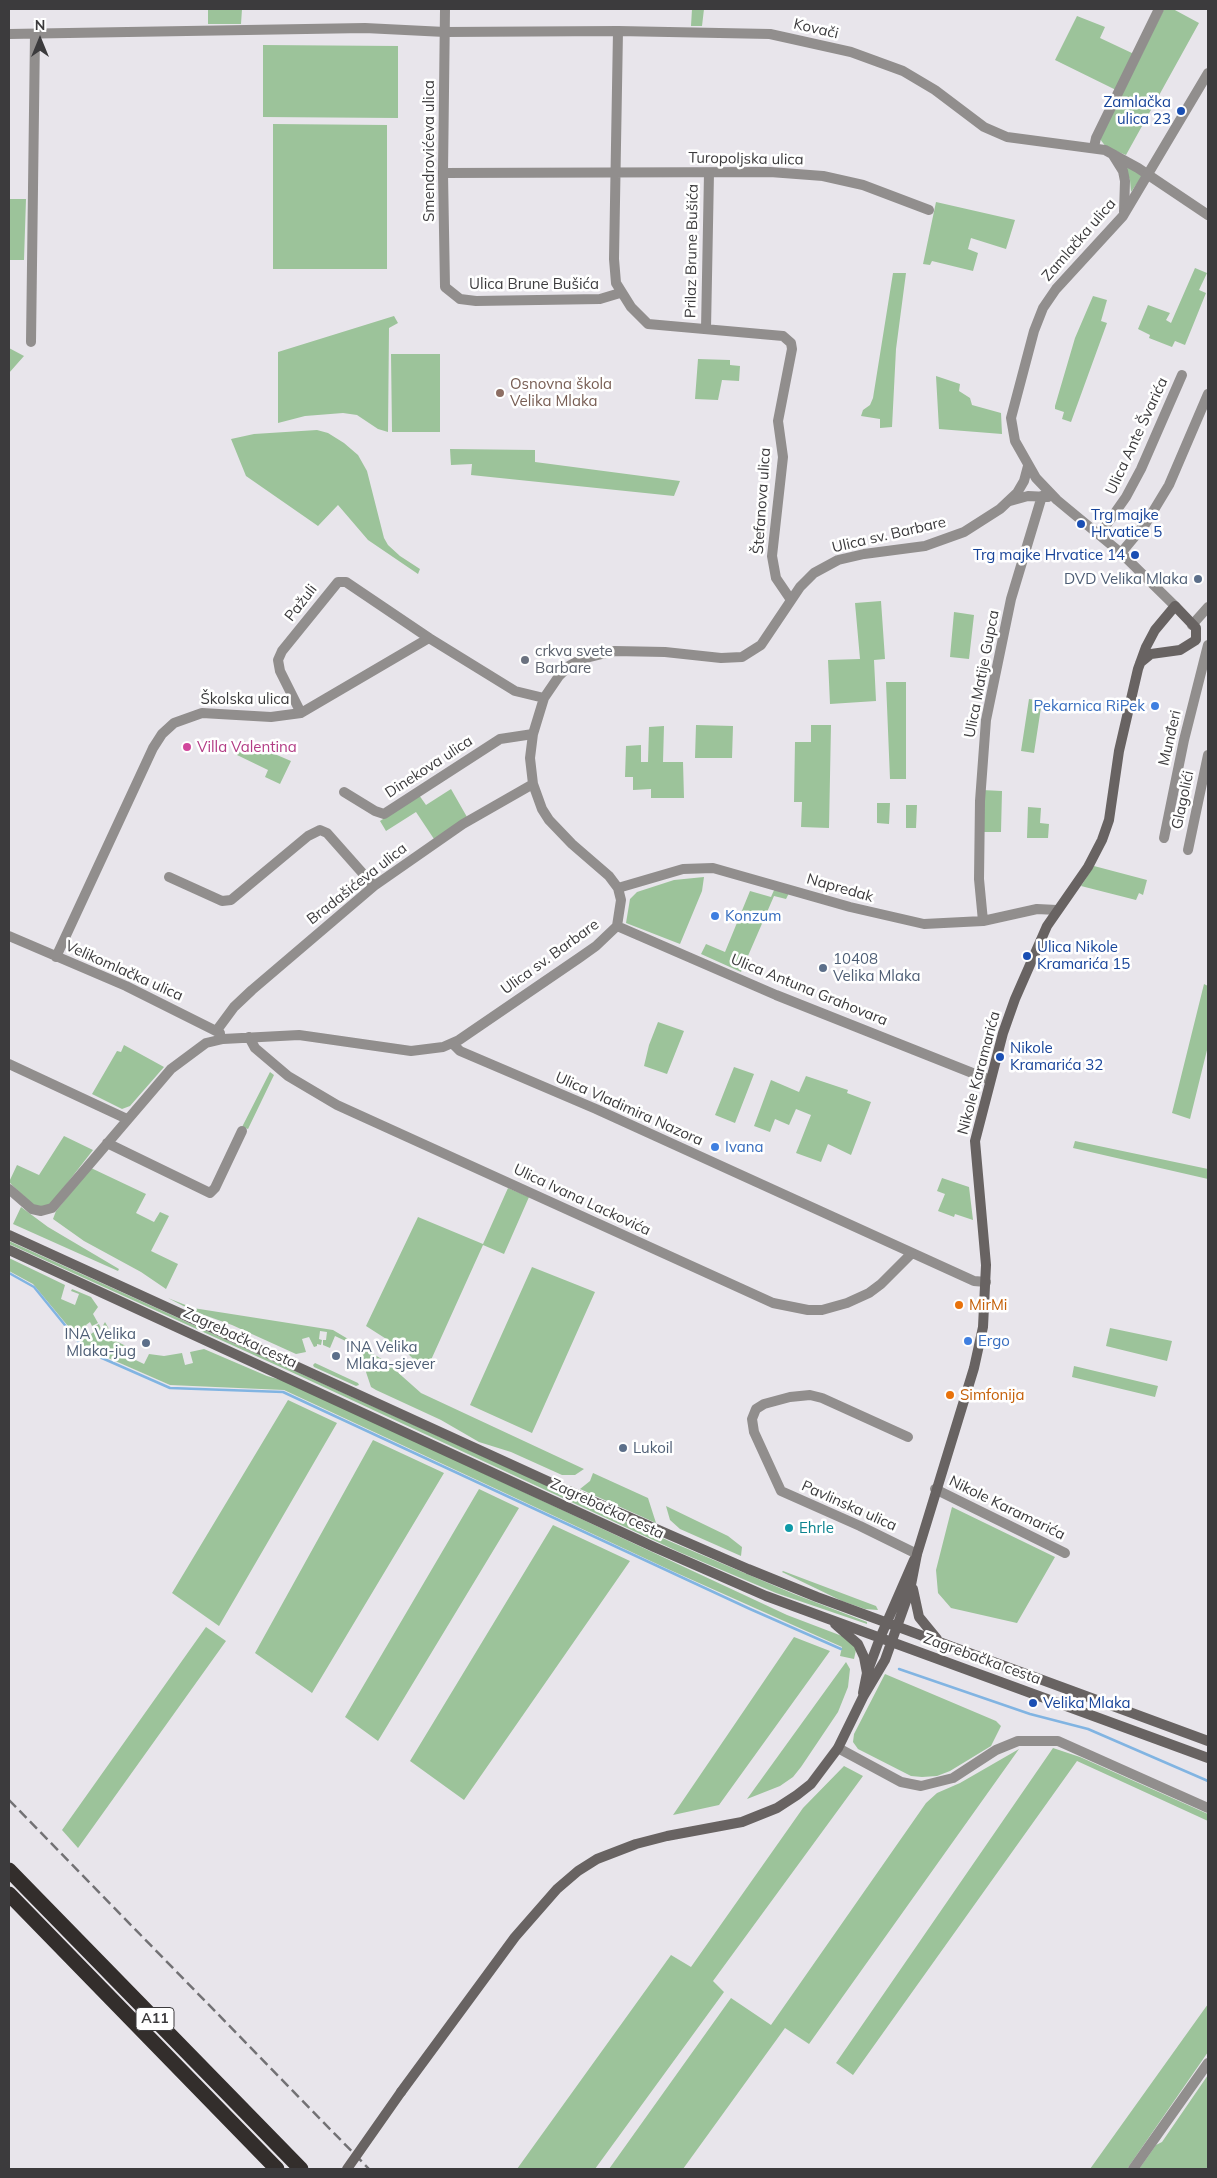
<!DOCTYPE html>
<meta charset="utf-8">
<style>
body{margin:0}
#map{position:relative;width:1217px;height:2178px;overflow:hidden;background:#e8e5eb;font-family:Mulish,sans-serif}
canvas{display:block}
.frame{position:absolute;inset:0;border:10px solid #3c3b3d;pointer-events:none}
.north{position:absolute;left:15px;top:15px;width:50px;height:50px;-webkit-text-stroke:4px #fff;paint-order:stroke;rotate:0deg;font-size:14px;font-weight:700;line-height:20px;text-align:center;color:#3c3b3d}
.north::after{content:'';display:block;margin:auto;width:18px;height:22px;background:#3c3b3d;clip-path:polygon(50% 0,100% 100%,50% 72%,0 100%)}
</style>
<div id="map">
<canvas width="1217" height="2178"></canvas>
<div class="frame"></div>
<div class="north">N</div>
</div>
<script>
const context = document.querySelector('canvas').getContext('2d');
context.lineJoin = 'round';
function paint(path, color) { context.fillStyle = color; context.fill(path, 'evenodd'); }
const poly = rows => new Path2D(rows.map(r => 'M' + r).join(''));
function trace(path, color, width, dash) { context.strokeStyle = color; context.lineWidth = width; context.lineCap = dash ? 'butt' : 'round'; context.setLineDash(dash || []); context.stroke(path); }
function label(font, color, halo, rows, align = 'center') {
  context.font = font + ' Mulish,sans-serif'; context.lineWidth = 5; context.setLineDash([]); context.textBaseline = 'middle'; context.strokeStyle = halo; context.fillStyle = color; for (const [text, x, y, turn = 0] of rows) {
    context.save(); context.translate(x, y); context.rotate((+turn || 0) * Math.PI / 180); context.textAlign = isNaN(turn) ? turn : align; if (halo) context.strokeText(text, 0, 0); context.fillText(text, 0, 0); context.restore();
  }
}
const green = poly([
 [208,9,242,9,241,24,208,24],
 [692,9,704,9,702,26,691,26],
 [1164,9,1173,9,1199,23,1126,155,1106,147,1100,139],
 [1077,16,1105,27,1100,38,1134,54,1116,90,1055,60],
 [263,45,398,46,398,118,263,117],
 [273,124,387,125,387,269,273,269],
 [1123,164,1143,175,1131,192,1130,180],
 [9,199,26,199,24,260,9,260],
 [936,202,1015,220,1006,249,971,238,968,249,978,253,973,271,932,261,930,265,923,264],
 [1195,268,1207,273,1199,290,1206,293,1185,345,1175,341,1172,347,1149,338,1150,335,1138,329,1148,305,1170,313,1166,320,1171,323],
 [893,273,906,273,896,349,892,427,880,428,880,419,861,416,863,410,870,405,873,398],
 [1093,296,1107,300,1101,321,1107,323,1071,422,1062,419,1064,412,1055,409,1055,406,1075,338],
 [394,316,398,323,389,328,388,432,378,429,357,415,343,413,305,416,278,423,278,352],
 [9,348,24,356,9,373],
 [391,354,440,354,440,432,392,432],
 [698,359,730,360,730,365,740,366,739,381,722,380,718,400,695,399],
 [936,376,960,384,959,391,970,398,972,405,1001,413,1002,434,939,429],
 [317,430,328,433,344,443,358,455,367,471,384,538,388,545,400,556,420,569,418,574,368,540,338,505,318,526,246,476,231,439,254,434],
 [450,449,535,450,535,462,680,481,674,496,471,475,472,464,451,465],
 [881,601,885,659,874,660,876,701,830,704,828,660,860,659,855,603],
 [954,612,974,615,969,659,950,657],
 [886,682,906,682,906,779,890,779],
 [1029,699,1042,701,1034,753,1021,751],
 [696,725,733,726,732,758,695,758],
 [811,725,831,725,829,828,801,827,802,802,794,802,795,742,811,742],
 [664,726,663,762,683,762,684,798,651,798,651,789,633,790,633,777,625,777,626,746,641,745,641,762,648,762,649,727],
 [244,741,291,761,280,784,265,777,268,770,237,755],
 [451,789,467,817,434,839,416,812,386,831,380,821,419,795,426,805],
 [982,790,1002,791,1001,832,981,832],
 [877,803,890,803,889,824,877,823],
 [906,805,917,805,916,828,906,828],
 [1028,807,1041,808,1040,823,1049,824,1048,838,1027,838],
 [1094,866,1147,880,1143,895,1139,893,1136,900,1081,886],
 [704,877,702,891,680,944,626,923,630,899,637,892,674,880],
 [775,888,789,893,786,899,774,896,741,972,701,954,706,944,725,952,750,891,771,897],
 [1204,984,1208,986,1208,1046,1190,1119,1172,1113],
 [658,1022,684,1031,667,1074,644,1066,649,1045],
 [124,1045,164,1067,130,1106,122,1109,92,1094,117,1051,121,1052],
 [734,1067,754,1074,735,1123,715,1115],
 [270,1072,274,1075,248,1129,242,1127],
 [806,1076,848,1090,847,1093,871,1102,851,1155,828,1144,821,1162,796,1153,811,1115,796,1109,789,1125,775,1119,770,1132,754,1126,771,1080,799,1092],
 [64,1136,93,1150,51,1204,43,1207,33,1205,9,1182,17,1165,39,1175],
 [1075,1141,1208,1169,1208,1179,1073,1148],
 [91,1168,146,1194,136,1213,154,1222,160,1212,169,1216,151,1251,178,1264,166,1289,141,1272,84,1241,53,1219,56,1211],
 [942,1178,969,1187,973,1220,955,1214,954,1217,938,1211,945,1194,937,1191],
 [508,1188,529,1197,504,1254,483,1245,426,1371,405,1351,366,1326,418,1217,483,1244],
 [21,1207,48,1227,119,1269,118,1271,13,1224],
 [9,1241,669,1541,794,1594,867,1622,867,1624,776,1593,679,1552,287,1370,9,1244],
 [9,1258,65,1285,61,1299,75,1305,79,1294,71,1291,72,1289,91,1297,98,1307,93,1314,98,1323,92,1326,90,1322,86,1325,91,1334,95,1331,93,1327,99,1324,101,1329,105,1322,109,1329,106,1336,128,1347,125,1355,144,1364,149,1354,164,1356,182,1353,185,1365,193,1363,190,1352,204,1349,267,1376,288,1382,787,1615,842,1636,854,1645,856,1650,854,1659,840,1656,842,1647,670,1570,284,1390,170,1385,97,1353,98,1350,95,1352,87,1349,33,1284,9,1271],
 [532,1267,595,1292,532,1433,470,1405],
 [168,1298,193,1308,333,1330,385,1361,421,1393,584,1469,575,1475,562,1475,511,1452,479,1442,441,1420,376,1390,371,1387,366,1372,367,1366,359,1363,363,1354,357,1351,354,1345,335,1336,330,1348,323,1345,323,1340,326,1340,327,1332,320,1331,319,1339,322,1340,321,1345,317,1344,317,1346,314,1347,309,1337,302,1339,306,1352,296,1354,232,1325,193,1311],
 [1110,1328,1172,1341,1167,1361,1106,1346],
 [315,1363,358,1383,359,1385,356,1386,314,1367,313,1365],
 [1074,1366,1158,1386,1155,1397,1072,1377],
 [288,1400,337,1423,219,1626,172,1593],
 [373,1440,444,1473,312,1693,255,1653],
 [593,1473,648,1498,656,1523,580,1489,590,1481],
 [479,1489,519,1508,378,1741,345,1717],
 [666,1506,728,1536,742,1547,741,1556,680,1529,670,1520],
 [952,1507,1055,1557,1017,1623,951,1608,938,1593,936,1570],
 [553,1525,630,1561,464,1800,410,1761],
 [783,1571,876,1606,878,1610,865,1609,842,1601,782,1572],
 [206,1627,226,1641,78,1848,62,1830],
 [794,1637,830,1651,719,1805,673,1815],
 [846,1662,850,1669,848,1687,838,1712,801,1767,793,1777,780,1786,747,1799],
 [885,1674,996,1721,1001,1726,991,1746,950,1771,937,1776,922,1777,911,1776,858,1749,853,1742,854,1734],
 [1053,1748,1080,1757,1208,1814,1208,1821,1077,1761,853,2075,836,2063],
 [1019,1749,809,2044,785,2028,683,2169,609,2169,731,1998,771,2025,926,1803,937,1793,960,1783],
 [844,1766,863,1776,713,1981,724,1992,595,2169,517,2169,671,1955,691,1967,803,1808],
 [1208,2004,1208,2052,1127,2169,1090,2169],
 [1208,2075,1208,2169,1139,2169,1156,2145,1162,2142]
]);
const stream = poly([
 [9,1273,34,1287,86,1351,170,1388,283,1392,750,1609,841,1649],
 [899,1669,1030,1714,1088,1729,1208,1781]
]);
const minor = poly([
 [445,9,443,173,445,287,460,299,476,301,600,299,620,293],
 [618,31,614,259,616,283,631,307,648,324,783,336,791,343,792,349,778,421,783,457,772,556,776,578,791,600],
 [9,34,365,28,445,32,618,31,770,34,851,52,903,71,935,90,984,127,1007,137,1105,150,1138,168,1208,215],
 [1094,147,1096,138,1159,9],
 [1113,155,1123,171,1125,181,1124,212],
 [443,173,770,172,823,176,863,185,929,210],
 [706,329,709,173],
 [31,342,35,34],
 [1010,501,1028,496,1048,497],
 [1100,534,1126,497,1141,469,1182,375],
 [1121,553,1146,523,1169,485,1208,394],
 [1192,625,1208,607],
 [301,713,280,671,278,660,282,651,338,582,346,582,429,638],
 [344,792,375,811,384,814,500,739,533,734],
 [1164,838,1184,740,1208,645],
 [1188,850,1208,755],
 [169,877,222,901,231,900,308,836,320,830,327,833,374,886],
 [618,888,683,869,713,868,850,907,924,924,983,921,1037,909,1057,910],
 [983,921,979,879,980,801,986,720,1011,599,1042,496],
 [617,926,776,995,990,1080],
 [9,936,126,986,220,1033],
 [56,957,153,748,162,734,174,723,202,713,271,717,301,713,429,638,515,691,544,698],
 [217,1030,234,1007,252,990,374,886,463,824,533,784],
 [249,1037,255,1048,288,1076,337,1105,773,1303,808,1310,822,1310,847,1303,869,1293,881,1284,912,1253],
 [453,1044,460,1051,596,1109,974,1281,986,1282],
 [9,1064,127,1119],
 [107,1143,210,1193,215,1188,242,1131],
 [9,1189,32,1209,41,1211,52,1208,171,1069,206,1043,223,1039,299,1035,411,1051,443,1047,459,1040,579,958,596,946,617,926,621,900,618,888,609,876,572,844,549,820,542,809,533,784,530,758,533,734,544,698,559,676,569,666,582,659,614,651,665,652,721,658,742,657,761,645,800,587,814,573,838,560,864,554,925,546,964,532,1000,509,1017,493,1024,481,1028,466],
 [908,1437,822,1398,810,1395,790,1397,764,1404,756,1409,752,1419,754,1432,781,1491,860,1526,917,1554],
 [935,1489,1065,1553],
 [838,1748,901,1782,921,1786,953,1778,996,1750,1018,1741,1058,1741,1208,1808],
 [1133,2169,1208,2063]
]);
const tertiary = poly([
 [1175,606,1121,553,1057,500,1036,478,1015,441,1011,418,1034,331,1043,308,1056,289,1123,216,1208,73]
]);
const secondary = poly([
 [9,1235,567,1490,748,1569,817,1597,1208,1741],
 [9,1250,654,1547,766,1596,1208,1758],
 [913,1589,919,1617,937,1639],
 [835,1624,858,1644,864,1657,867,1673],
 [863,1693,867,1673,880,1638,914,1560],
 [401,2092,515,1937,557,1889,578,1871,597,1859,636,1844,667,1836,742,1822,777,1808,797,1795,811,1784,838,1748,863,1697,885,1660,910,1590,917,1554,974,1368,983,1327,986,1265,975,1141,1003,1033,1015,999,1047,926,1088,867,1102,840,1109,820,1119,751,1138,669,1146,647,1155,630,1175,606,1196,628,1196,640,1180,650,1151,654,1140,663]
]);
const motorway = poly([
 [9,1870,301,2169],
 [9,1894,277,2169]
]);
const rail = poly([
 [9,1800,369,2169]
]);
const secondaryBridge = poly([
 [347,2169,401,2092]
]);
const markers = [
 [1181,111,5,"#1a4fb4"],
 [500,393,5,"#8d6e63"],
 [1081,524,5,"#1a4fb4"],
 [1135,555,5,"#1a4fb4"],
 [1198,579,5,"#5c6f8a"],
 [525,660,5,"#6b7280"],
 [1155,706,5,"#3f7fe0"],
 [187,747,5,"#d1479c"],
 [715,916,5,"#3f7fe0"],
 [1027,956,5,"#1a4fb4"],
 [823,968,5,"#5c6f8a"],
 [1000,1057,5,"#1a4fb4"],
 [715,1147,5,"#3f7fe0"],
 [959,1305,5,"#e8710a"],
 [968,1341,5,"#3f7fe0"],
 [146,1343,5,"#5c6f8a"],
 [336,1356,5,"#5c6f8a"],
 [950,1395,5,"#e8710a"],
 [623,1448,5,"#5c6f8a"],
 [789,1528,5,"#0f9aa8"],
 [1033,1703,5,"#1a4fb4"]
];
const shields = [
 [155,2019,38]
];
const shieldNames = [
 ["A11",155,2019]
];
const streetNames = [
 ["Kovači",816,29,13],
 ["Smendrovićeva ulica",429,151,-90],
 ["Turopoljska ulica",746,159,1],
 ["Zamlačka ulica",1079,240,-49],
 ["Prilaz Brune Bušića",692,251,-89],
 ["Ulica Brune Bušića",534,284],
 ["Ulica Ante Švarića",1137,436,-65],
 ["Štefanova ulica",762,501,-86],
 ["Ulica sv. Barbare",889,535,-13],
 ["Pažuli",301,603,-52],
 ["Ulica Matije Gupca",982,674,-79],
 ["Školska ulica",245,699],
 ["Munđeri",1170,738,-77],
 ["Dinekova ulica",429,767,-33],
 ["Glagolići",1183,800,-78],
 ["Bradašićeva ulica",357,884,-38],
 ["Napredak",840,888,16],
 ["Ulica sv. Barbare",550,957,-36],
 ["Velikomlačka ulica",124,971,24],
 ["Ulica Antuna Grahovara",809,990,22],
 ["Nikole Karamarića",979,1073,-75],
 ["Ulica Vladimira Nazora",629,1109,24],
 ["Ulica Ivana Lackovića",582,1200,25],
 ["Zagrebačka cesta",240,1338,25],
 ["Pavlinska ulica",849,1506,24],
 ["Nikole Karamarića",1007,1508,26],
 ["Zagrebačka cesta",607,1509,25],
 ["Zagrebačka cesta",982,1659,20]
];
const transitNames = [
 ["Zamlačka",1171,102,"right"],
 ["ulica 23",1171,119,"right"],
 ["Trg majke",1091,515],
 ["Hrvatice 5",1091,532],
 ["Trg majke Hrvatice 14",1125,555,"right"],
 ["Ulica Nikole",1037,947],
 ["Kramarića 15",1037,964],
 ["Nikole",1010,1048],
 ["Kramarića 32",1010,1065],
 ["Velika Mlaka",1043,1703]
];
const educationNames = [
 ["Osnovna škola",510,384],
 ["Velika Mlaka",510,401]
];
const serviceNames = [
 ["DVD Velika Mlaka",1188,579,"right"],
 ["10408",833,959],
 ["Velika Mlaka",833,976],
 ["INA Velika",136,1334,"right"],
 ["Mlaka-jug",136,1351,"right"],
 ["INA Velika",346,1347],
 ["Mlaka-sjever",346,1364],
 ["Lukoil",633,1448]
];
const worshipNames = [
 ["crkva svete",535,651],
 ["Barbare",535,668]
];
const shopNames = [
 ["Pekarnica RiPek",1145,706,"right"],
 ["Konzum",725,916],
 ["Ivana",725,1147],
 ["Ergo",978,1341]
];
const hotelNames = [
 ["Villa Valentina",197,747]
];
const foodNames = [
 ["MirMi",969,1305],
 ["Simfonija",960,1395]
];
const cultureNames = [
 ["Ehrle",799,1528]
];
paint(green, '#9cc39a');
trace(stream, '#81b4e2', 2.5);
trace(minor, '#918e8d', 10);
trace(tertiary, '#918e8d', 10);
trace(secondary, '#686362', 10);
trace(motorway, '#332e2c', 15);
trace(rail, '#727174', 2.5, [10, 5]);
trace(secondaryBridge, '#686362', 10);
for (const [x, y, r, color] of markers) { const dot = new Path2D(); dot.arc(x, y, r, 0, 2 * Math.PI); context.fillStyle = color; context.fill(dot); trace(dot, '#fff', 2); }
for (const [x, y, w] of shields) { const box = new Path2D(); box.roundRect(x - w / 2, y - 11.5, w, 23, 4); context.fillStyle = '#fff'; context.fill(box); trace(box, '#3c3b3d', 1); }
label('bold 14px', '#3c3b3d', null, shieldNames);
label('15px', '#3c3b3d', '#fff', streetNames);
label('15px', '#164399', '#fff', transitNames, 'left');
label('15px', '#785e54', '#fff', educationNames, 'left');
label('15px', '#4e5e75', '#fff', serviceNames, 'left');
label('15px', '#5b616d', '#fff', worshipNames, 'left');
label('15px', '#366cbe', '#fff', shopNames, 'left');
label('15px', '#b23c85', '#fff', hotelNames, 'left');
label('15px', '#c56008', '#fff', foodNames, 'left');
label('15px', '#0d838f', '#fff', cultureNames, 'left');
</script>
